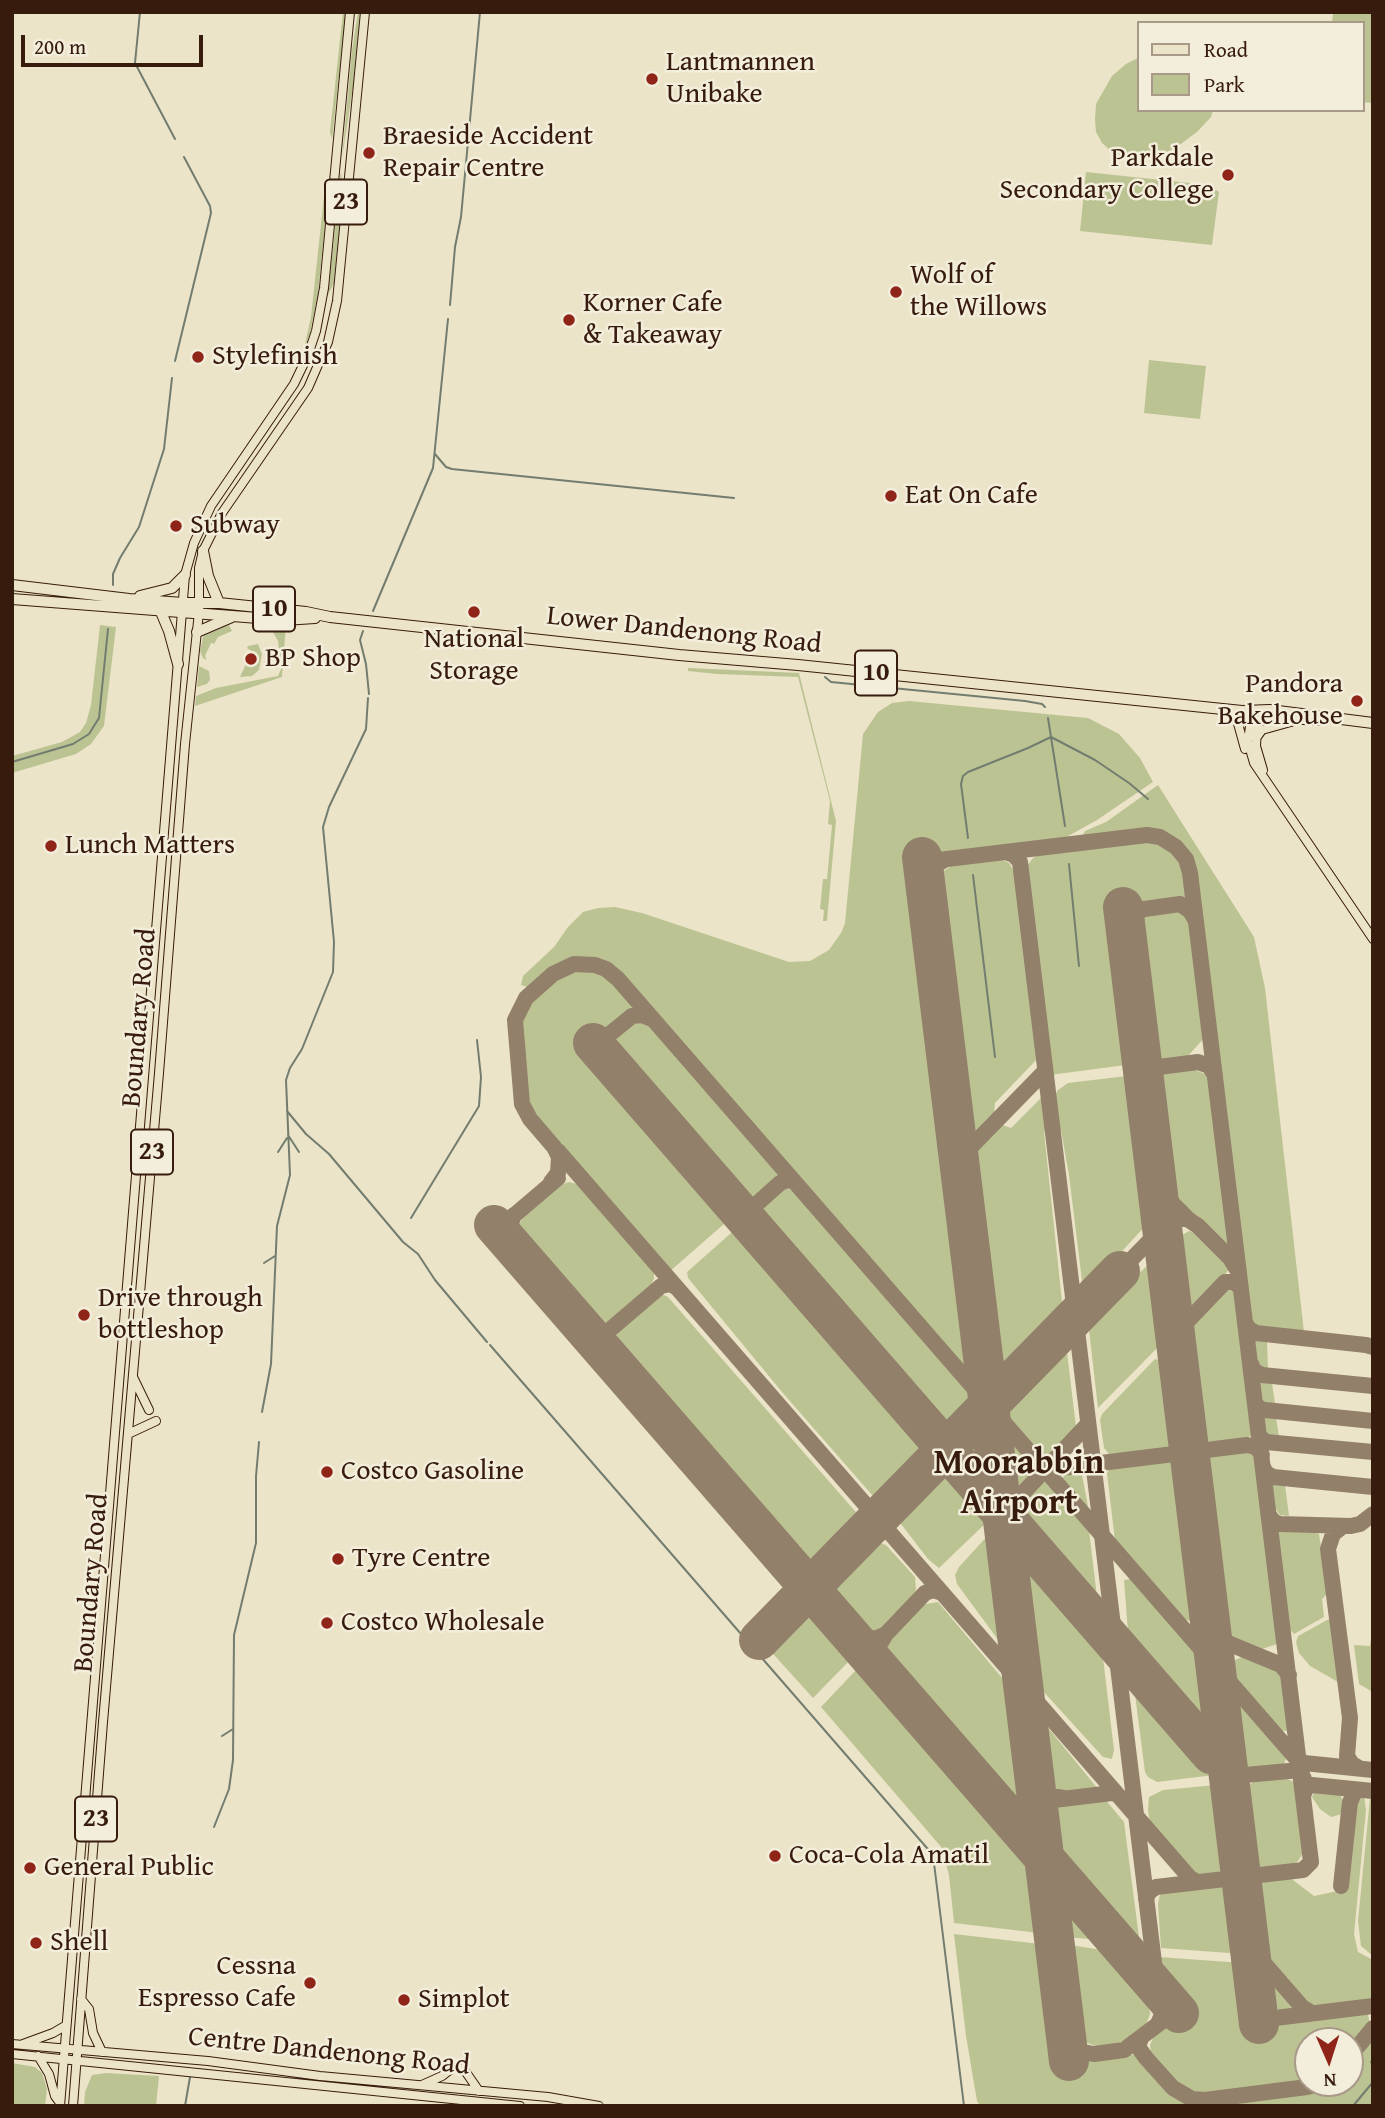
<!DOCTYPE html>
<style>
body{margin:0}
#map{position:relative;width:1385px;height:2118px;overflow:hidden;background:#ece4c8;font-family:"Gentium Book Plus",serif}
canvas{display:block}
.frame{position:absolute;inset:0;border:14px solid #371b0c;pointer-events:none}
.legend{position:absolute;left:1137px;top:21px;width:228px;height:91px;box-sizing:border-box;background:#f3eddb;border:2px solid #a89988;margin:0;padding:9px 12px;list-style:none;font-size:21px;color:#371b0c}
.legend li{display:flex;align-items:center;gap:14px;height:35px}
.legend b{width:35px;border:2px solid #a89988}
.north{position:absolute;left:1294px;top:2027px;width:70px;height:70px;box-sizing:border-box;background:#f3eddb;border:2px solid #a89988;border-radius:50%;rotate:177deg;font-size:19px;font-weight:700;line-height:28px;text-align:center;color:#371b0c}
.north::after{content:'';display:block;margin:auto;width:24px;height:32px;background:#8f2418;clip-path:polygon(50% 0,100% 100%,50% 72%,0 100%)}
.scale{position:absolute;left:21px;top:35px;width:182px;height:32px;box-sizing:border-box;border:4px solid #371b0c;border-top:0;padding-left:9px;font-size:21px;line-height:24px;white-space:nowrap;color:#371b0c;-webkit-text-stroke:5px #f3eddb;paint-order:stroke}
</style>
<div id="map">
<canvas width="1385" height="2118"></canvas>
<div class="frame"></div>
<ul class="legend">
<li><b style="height:9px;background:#ece4c8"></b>Road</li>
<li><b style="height:19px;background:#bcc393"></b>Park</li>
</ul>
<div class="north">N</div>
<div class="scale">200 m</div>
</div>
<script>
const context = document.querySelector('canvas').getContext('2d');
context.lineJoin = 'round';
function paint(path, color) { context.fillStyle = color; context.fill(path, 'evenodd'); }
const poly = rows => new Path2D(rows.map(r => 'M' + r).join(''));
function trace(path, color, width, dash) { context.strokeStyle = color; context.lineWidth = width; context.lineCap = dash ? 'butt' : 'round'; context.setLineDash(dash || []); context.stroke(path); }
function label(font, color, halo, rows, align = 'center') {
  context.font = font + ' "Gentium Book Plus",serif'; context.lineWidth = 5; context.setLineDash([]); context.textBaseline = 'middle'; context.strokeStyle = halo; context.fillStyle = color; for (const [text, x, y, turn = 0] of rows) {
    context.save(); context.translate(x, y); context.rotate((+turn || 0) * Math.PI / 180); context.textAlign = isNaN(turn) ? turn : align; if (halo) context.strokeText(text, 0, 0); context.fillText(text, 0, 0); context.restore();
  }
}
const green = poly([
 [343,12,346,12,332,139,330,132],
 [358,12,360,12,353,87,342,158,352,50],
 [1333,12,1373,12,1373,103,1362,102,1362,23,1332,23],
 [1138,58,1138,110,1213,110,1211,117,1197,132,1174,149,1154,157,1138,159,1122,158,1111,151,1102,143,1096,132,1095,120,1096,104,1112,76,1126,64],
 [341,171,343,190,334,283,328,295],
 [1086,172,1209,185,1219,192,1212,245,1080,231],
 [326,191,326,216,318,294,310,333,304,349,311,317,324,196],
 [1149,360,1206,366,1200,419,1144,413],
 [286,624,282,677,195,706,196,696,216,688,278,676,281,669,278,641,269,625],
 [100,625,116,627,104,726,91,744,76,754,12,773,12,756,62,742,80,732,86,723,91,705],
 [229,625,232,631,218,637,214,644,211,643,205,656,207,660,203,658,200,651,204,633],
 [258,644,262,654,259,670,252,676,240,677,246,664,251,666,256,654,247,648,248,646],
 [199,666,209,671,210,680,207,684,197,687],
 [688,668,799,673,836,821,827,921,823,921,824,910,820,909,823,879,827,879,832,825,828,824,830,801,798,677,717,674,688,671],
 [909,701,1088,718,1119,734,1140,758,1153,782,1097,820,1061,840,908,859,971,1377,615,970,593,960,574,959,557,966,530,988,521,985,523,976,554,947,568,927,583,912,598,908,615,907,642,913,789,962,810,961,829,950,841,933,845,923,863,734,878,712,892,703],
 [1158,785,1254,937,1265,988,1304,1332,1258,1329,1252,1326,1250,1322,1196,876,1192,862,1178,842,1160,832,1140,831,1082,836,1085,831,1106,822],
 [1141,841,1163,845,1175,854,1184,869,1189,898,1114,907,1133,1064,1050,1075,1026,875,1027,866,1033,858,1044,852],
 [999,858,1009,863,1017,876,1039,1057,995,1103,994,1115,971,1137,939,880,944,871,952,865],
 [1175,910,1186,915,1193,925,1206,1036,1186,1058,1151,1063,1136,933,1139,921,1145,915,1157,911],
 [585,968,598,971,610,978,634,1006,586,1048,732,1217,669,1272,536,1119,525,1099,519,1033,521,1016,528,1003,553,980,567,971],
 [640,1022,652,1026,780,1174,746,1205,619,1059,615,1048,618,1033,629,1024],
 [1191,1068,1207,1075,1212,1087,1232,1250,1217,1239,1166,1187,1152,1073],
 [1135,1075,1150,1197,1146,1198,1148,1223,1090,1286,1083,1289,1069,1175,1061,1130,1057,1130,1053,1099,1058,1090,1068,1083],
 [1044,1095,1048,1129,1044,1132,1063,1311,1061,1319,1045,1335,1043,1334,999,1376,972,1156,975,1150,1000,1124,1011,1128],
 [569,1182,577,1184,586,1191,650,1263,654,1272,654,1279,649,1289,603,1329,520,1231,520,1223,524,1215,557,1186],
 [787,1189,795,1190,971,1394,971,1404,946,1435,763,1225,761,1215,763,1205,780,1190],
 [739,1226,931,1448,881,1498,872,1495,782,1392,688,1278,687,1272],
 [1189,1231,1203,1236,1225,1261,1229,1270,1186,1315,1183,1312,1177,1244,1179,1237],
 [1149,1264,1153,1265,1163,1342,1098,1408,1088,1321],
 [1230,1289,1236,1292,1238,1296,1253,1431,1251,1436,1245,1439,1213,1443,1203,1439,1200,1433,1188,1330,1191,1323,1219,1294],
 [662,1294,668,1297,861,1518,811,1568,616,1343,617,1332],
 [1257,1338,1267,1341,1268,1370,1259,1370,1255,1366,1253,1344],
 [1066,1344,1076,1427,1044,1460,1007,1419,1007,1404],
 [1155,1359,1163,1361,1169,1370,1179,1444,1166,1449,1109,1454,1104,1448,1100,1420,1102,1414],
 [1266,1380,1272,1383,1275,1404,1273,1407,1260,1404,1258,1384],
 [1264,1415,1276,1417,1279,1437,1264,1436,1262,1418],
 [978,1429,984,1478,958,1450],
 [1006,1436,1036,1469,1015,1492,1013,1492],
 [1243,1450,1249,1451,1257,1459,1279,1632,1277,1644,1262,1649,1232,1639,1225,1633,1205,1471,1207,1459,1211,1455],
 [1178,1459,1179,1460,1198,1625,1181,1617,1115,1541,1107,1473,1110,1469,1114,1466],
 [947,1465,985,1508,989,1520,939,1568,928,1559,901,1524,900,1517],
 [1081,1470,1088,1506,1086,1508,1062,1482,1065,1472],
 [1041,1481,1048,1483,1089,1530,1098,1605,1096,1607,1016,1517,1016,1505],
 [1273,1482,1285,1485,1289,1516,1280,1515,1273,1505,1270,1485],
 [1289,1529,1314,1531,1319,1534,1328,1593,1322,1599,1324,1617,1294,1634,1288,1627,1276,1535,1279,1530],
 [990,1533,1003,1640,999,1641,957,1584,955,1575,959,1567],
 [877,1542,886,1545,915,1577,916,1589,914,1594,879,1631,874,1632,863,1629,830,1590,831,1583,865,1549],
 [1020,1549,1101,1641,1114,1750,1112,1759,1103,1757,1042,1690,1036,1679],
 [1130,1579,1198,1655,1202,1665,1211,1740,1129,1645,1124,1580],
 [938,1602,1008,1685,1021,1800,1012,1800,887,1656,886,1646,889,1638,920,1605],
 [807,1606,852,1658,813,1698,766,1646],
 [1329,1619,1331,1624,1338,1682,1310,1666,1299,1653,1296,1642,1298,1636],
 [1372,1629,1373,1691,1371,1691,1359,1684,1354,1645,1370,1646],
 [1244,1656,1273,1668,1284,1677,1289,1725,1287,1731,1277,1730,1228,1673,1233,1661],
 [856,1670,865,1673,1030,1863,1039,1933,954,1923,949,1875,942,1848,821,1707],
 [1133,1679,1215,1774,1214,1775,1157,1782,1148,1777,1145,1772],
 [1229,1692,1284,1754,1286,1759,1284,1764,1278,1767,1253,1770,1241,1762,1236,1750],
 [1041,1719,1098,1789,1099,1789,1065,1793,1051,1785,1048,1780],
 [1285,1778,1294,1782,1297,1789,1303,1853,1298,1861,1291,1865,1258,1867,1253,1861,1245,1789,1254,1781],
 [1216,1785,1227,1863,1217,1874,1198,1877,1150,1824,1148,1810,1149,1797,1163,1790],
 [1318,1791,1334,1792,1341,1796,1344,1804,1342,1814,1331,1817,1320,1809,1312,1797,1314,1793],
 [1364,1796,1366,1810,1354,1934,1358,1952,1373,1960,1373,2002,1315,2007,1302,2000,1260,1951,1250,1881,1289,1877,1314,1896,1347,1889,1356,1804],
 [1373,1797,1373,1956,1361,1946,1358,1921,1370,1798],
 [1104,1798,1124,1822,1139,1937,1137,1943,1057,1852,1051,1805],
 [1233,1883,1242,1954,1161,1948,1158,1904,1160,1894,1167,1891],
 [1064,1902,1098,1940,1068,1937],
 [954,1934,1040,1944,1055,2064,1118,2055,1134,2055,1143,2062,1174,2095,1194,2104,1209,2104,1307,2092,1331,2083,1350,2083,1350,2062,1373,2035,1373,2106,980,2106,977,2101,966,2036],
 [1071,1945,1107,1951,1140,1988,1149,2005,1150,2014,1146,2025,1134,2036,1116,2044,1096,2046,1087,2043,1082,2038,1079,2030,1068,1947],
 [1159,1957,1243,1963,1251,2026,1360,2013,1368,2015,1370,2024,1350,2049,1350,2041,1308,2041,1308,2082,1212,2095,1188,2093,1169,2078,1154,2060,1151,2052,1150,2045,1154,2036,1189,2004,1163,1973],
 [1261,1970,1295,2006,1293,2010,1281,2011,1270,2005,1265,1994],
 [12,2063,35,2067,42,2073,47,2089,45,2106,12,2106],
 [106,2073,159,2076,156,2106,84,2106,85,2092,92,2075]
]);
const stream = poly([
 [140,12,135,63,175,139],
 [450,305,455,247,461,217,480,12],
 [175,361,211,213,210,206,184,157],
 [435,454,446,467,452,469,734,498],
 [113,585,113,574,120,558,139,527,164,449,172,378],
 [373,611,433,468,448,319],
 [363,631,360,640,366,664,369,694],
 [825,677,831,682,1025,701,1042,704,1045,707],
 [1048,718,1065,826],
 [12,762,73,744,89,734,99,718,108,629],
 [968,838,961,784,963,776,968,772,1028,748,1051,737,1095,760,1129,783,1148,799],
 [1069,864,1079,966],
 [973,875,995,1057],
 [287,1111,306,1134,329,1154,403,1242,418,1254,435,1280,487,1342],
 [288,1135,299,1152],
 [278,1152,287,1138],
 [411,1218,479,1106,481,1077,477,1040],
 [264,1263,275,1256],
 [490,1345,933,1855,964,2106],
 [262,1412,271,1364,277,1226,290,1175,286,1080,290,1068,302,1049,333,972,334,942,323,827,329,807,366,729,368,698],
 [222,1736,233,1729],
 [214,1827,229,1789,233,1760,234,1635,256,1543,256,1476,259,1442],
 [1371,2062,1373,2064],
 [185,2106,190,2077],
 [1353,2106,1373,2082]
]);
const taxiway = poly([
 [1005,852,1014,855,1020,862,1157,1987],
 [922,862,1147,835,1160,837,1176,847,1186,859,1190,873,1311,1862,1303,1870,1156,1887,1149,1892,1146,1899],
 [1123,912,1180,904,1190,911,1196,921],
 [1129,962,1127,926,1133,915,1142,910],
 [935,963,927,883,933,867,946,859],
 [611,1033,605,1042,605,1052,628,1084],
 [595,1046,632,1016,642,1015,652,1019],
 [1147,1103,1145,1077,1151,1068,1198,1062,1209,1066,1215,1075],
 [1152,1149,1157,1181,1162,1193,1189,1220],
 [558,1151,1190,1878,1197,1882],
 [551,1182,558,1173,559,1157,554,1147,530,1119,522,1104,515,1020,526,998,553,974,574,964,595,965,606,969,618,979,1295,1757,1304,1763,1373,1770],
 [514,1215,509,1229,511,1242,536,1273],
 [498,1229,558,1178],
 [967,1229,960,1168,964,1154,1045,1071],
 [769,1246,750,1223,750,1210,780,1183,788,1180,794,1182],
 [1166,1265,1164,1237,1175,1224],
 [1120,1271,1170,1220,1179,1218,1189,1220,1198,1226,1230,1258,1238,1271],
 [1246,1324,1249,1329,1256,1333,1366,1345,1373,1347],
 [980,1336,990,1406],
 [1251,1364,1254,1371,1262,1375,1373,1386],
 [1179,1369,1177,1338,1181,1328,1225,1282,1234,1282,1241,1288],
 [625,1375,605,1350,605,1334,661,1286,670,1284,676,1287],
 [1255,1403,1259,1408,1265,1410,1373,1421],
 [1185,1413,1189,1443,1194,1448,1200,1450,1194,1454,1192,1459,1194,1490],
 [1259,1436,1266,1442,1373,1452],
 [995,1462,1002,1497,1007,1501,1014,1500],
 [1263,1467,1266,1473,1273,1477,1373,1487],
 [1044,1470,1247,1445,1256,1447,1262,1455],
 [970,1477,992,1499,1002,1502,1014,1500],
 [1269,1515,1273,1521,1279,1524,1351,1526,1360,1524,1373,1514],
 [883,1524,882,1516,895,1501],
 [1343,1526,1333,1534,1328,1549,1350,1718,1347,1756,1352,1764,1359,1768],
 [856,1541,873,1526,884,1526],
 [1010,1581,1004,1525,1005,1512,1088,1424],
 [1208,1603,1214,1642],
 [1088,1613,1113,1647],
 [1014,1618,1022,1675,1027,1687],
 [847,1630,864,1640,877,1638,886,1634],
 [1212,1632,1218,1639,1281,1665,1289,1675],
 [912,1705,880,1666,877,1649,886,1634,925,1593,933,1590,942,1593],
 [1026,1716,1034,1772,1038,1785,1051,1796,1064,1798],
 [1211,1754,1234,1776,1300,1770,1304,1779],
 [1303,1796,1306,1788,1312,1785,1373,1791],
 [1037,1802,1112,1793,1118,1795],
 [1341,1886,1350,1802,1355,1792,1361,1790],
 [1249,1943,1256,1954,1302,2007,1312,2013],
 [1127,1952,1161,1997,1164,2010,1158,2024],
 [1057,1969,1066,2033,1073,2046,1083,2052,1094,2054,1124,2050,1177,2010],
 [1254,1977,1259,2009,1264,2015,1275,2018],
 [1259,2020,1373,2006],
 [1141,2038,1138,2047,1146,2058,1173,2088,1192,2099,1205,2100,1307,2087,1322,2083],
 [1350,2056,1373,2028]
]);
const runway = poly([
 [922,857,1069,2061],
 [1123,907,1259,2024],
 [593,1043,1211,1754],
 [494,1225,1179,2013],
 [759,1640,1120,1271]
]);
const major = poly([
 [1225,709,1237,720,1245,749],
 [1252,710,1248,742,1254,763,1373,939],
 [1258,711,1256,746,1263,770],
 [1257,737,1262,730,1298,720],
 [133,1377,149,1410],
 [128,1434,156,1421],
 [81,1999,89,2009,93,2033,102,2052],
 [12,2044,208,2061,320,2076,548,2097,599,2106],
 [23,2044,53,2033,65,2026],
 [12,2054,520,2106],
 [38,2056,49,2074,55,2096,60,2103],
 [463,2068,479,2091],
 [422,2085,442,2076,451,2069],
 [60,2106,185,575,194,543,211,506,294,384,308,355,316,331,324,288,350,12],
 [73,2106,103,1722,159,1073,185,744,199,612,199,568,203,551,222,513,308,388,328,342,337,301,365,12]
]);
const highway = poly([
 [203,551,208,576,219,603],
 [12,585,129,599,183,603,219,603,306,612,330,617,679,655,798,665,1242,711,1270,710,1373,723],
 [140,596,172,588,185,575],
 [12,599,284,620,315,618],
 [161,612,169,631,178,664],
 [197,632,232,617],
 [1251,715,1317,720]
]);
const markers = [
 [652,79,7,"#8f2418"],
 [369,153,7,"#8f2418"],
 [1228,175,7,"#8f2418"],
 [896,292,7,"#8f2418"],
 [569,320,7,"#8f2418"],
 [198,357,7,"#8f2418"],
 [891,496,7,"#8f2418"],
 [176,526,7,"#8f2418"],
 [474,612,7,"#8f2418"],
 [251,659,7,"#8f2418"],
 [1357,701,7,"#8f2418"],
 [51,846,7,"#8f2418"],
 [84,1315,7,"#8f2418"],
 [327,1472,7,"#8f2418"],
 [338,1559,7,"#8f2418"],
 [327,1623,7,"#8f2418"],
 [775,1856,7,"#8f2418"],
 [30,1868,7,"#8f2418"],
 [36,1943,7,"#8f2418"],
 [310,1983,7,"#8f2418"],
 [404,2000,7,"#8f2418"]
];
const shields = [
 [346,202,42],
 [274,609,42],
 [876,673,42],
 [152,1152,42],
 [96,1819,42]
];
const shieldNames = [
 ["23",346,202],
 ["10",274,609],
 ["10",876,673],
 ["23",152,1152],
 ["23",96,1819]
];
const poiNames = [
 ["Lantmannen",666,63],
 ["Unibake",666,95],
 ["Braeside Accident",383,137],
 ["Repair Centre",383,169],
 ["Parkdale",1214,159,"right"],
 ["Secondary College",1214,191,"right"],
 ["Wolf of",910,276],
 ["the Willows",910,308],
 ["Korner Cafe",583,304],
 ["& Takeaway",583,336],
 ["Stylefinish",212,357],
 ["Eat On Cafe",905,496],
 ["Subway",190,526],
 ["National",474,640,"center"],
 ["Storage",474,672,"center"],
 ["BP Shop",265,659],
 ["Pandora",1343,685,"right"],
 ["Bakehouse",1343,717,"right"],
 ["Lunch Matters",65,846],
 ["Drive through",98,1299],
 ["bottleshop",98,1331],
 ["Costco Gasoline",341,1472],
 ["Tyre Centre",352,1559],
 ["Costco Wholesale",341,1623],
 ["Coca-Cola Amatil",789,1856],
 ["General Public",44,1868],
 ["Shell",50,1943],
 ["Cessna",296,1967,"right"],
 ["Espresso Cafe",296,1999,"right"],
 ["Simplot",418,2000]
];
const streetNames = [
 ["Lower Dandenong Road",684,631,6],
 ["Boundary Road",140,1018,-85],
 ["Boundary Road",92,1583,-85],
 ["Centre Dandenong Road",329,2052,6]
];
const districtNames = [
 ["Moorabbin",1019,1464],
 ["Airport",1019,1504]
];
paint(green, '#bcc393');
trace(stream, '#727d70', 2);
trace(taxiway, '#92806a', 16);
trace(runway, '#92806a', 40);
trace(major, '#371b0c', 10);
trace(highway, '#371b0c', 12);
trace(major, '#ece4c8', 8);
trace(highway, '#ece4c8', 10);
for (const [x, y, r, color] of markers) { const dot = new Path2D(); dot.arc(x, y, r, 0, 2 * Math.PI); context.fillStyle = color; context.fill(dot); trace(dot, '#f3eddb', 2.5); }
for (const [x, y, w] of shields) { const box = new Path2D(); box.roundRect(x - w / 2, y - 22.5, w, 45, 5); context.fillStyle = '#f3eddb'; context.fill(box); trace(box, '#371b0c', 2); }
label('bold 26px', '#371b0c', null, shieldNames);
label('28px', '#371b0c', '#f3eddb', poiNames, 'left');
label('28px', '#371b0c', '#f3eddb', streetNames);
label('bold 35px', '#371b0c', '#f3eddb', districtNames);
</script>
